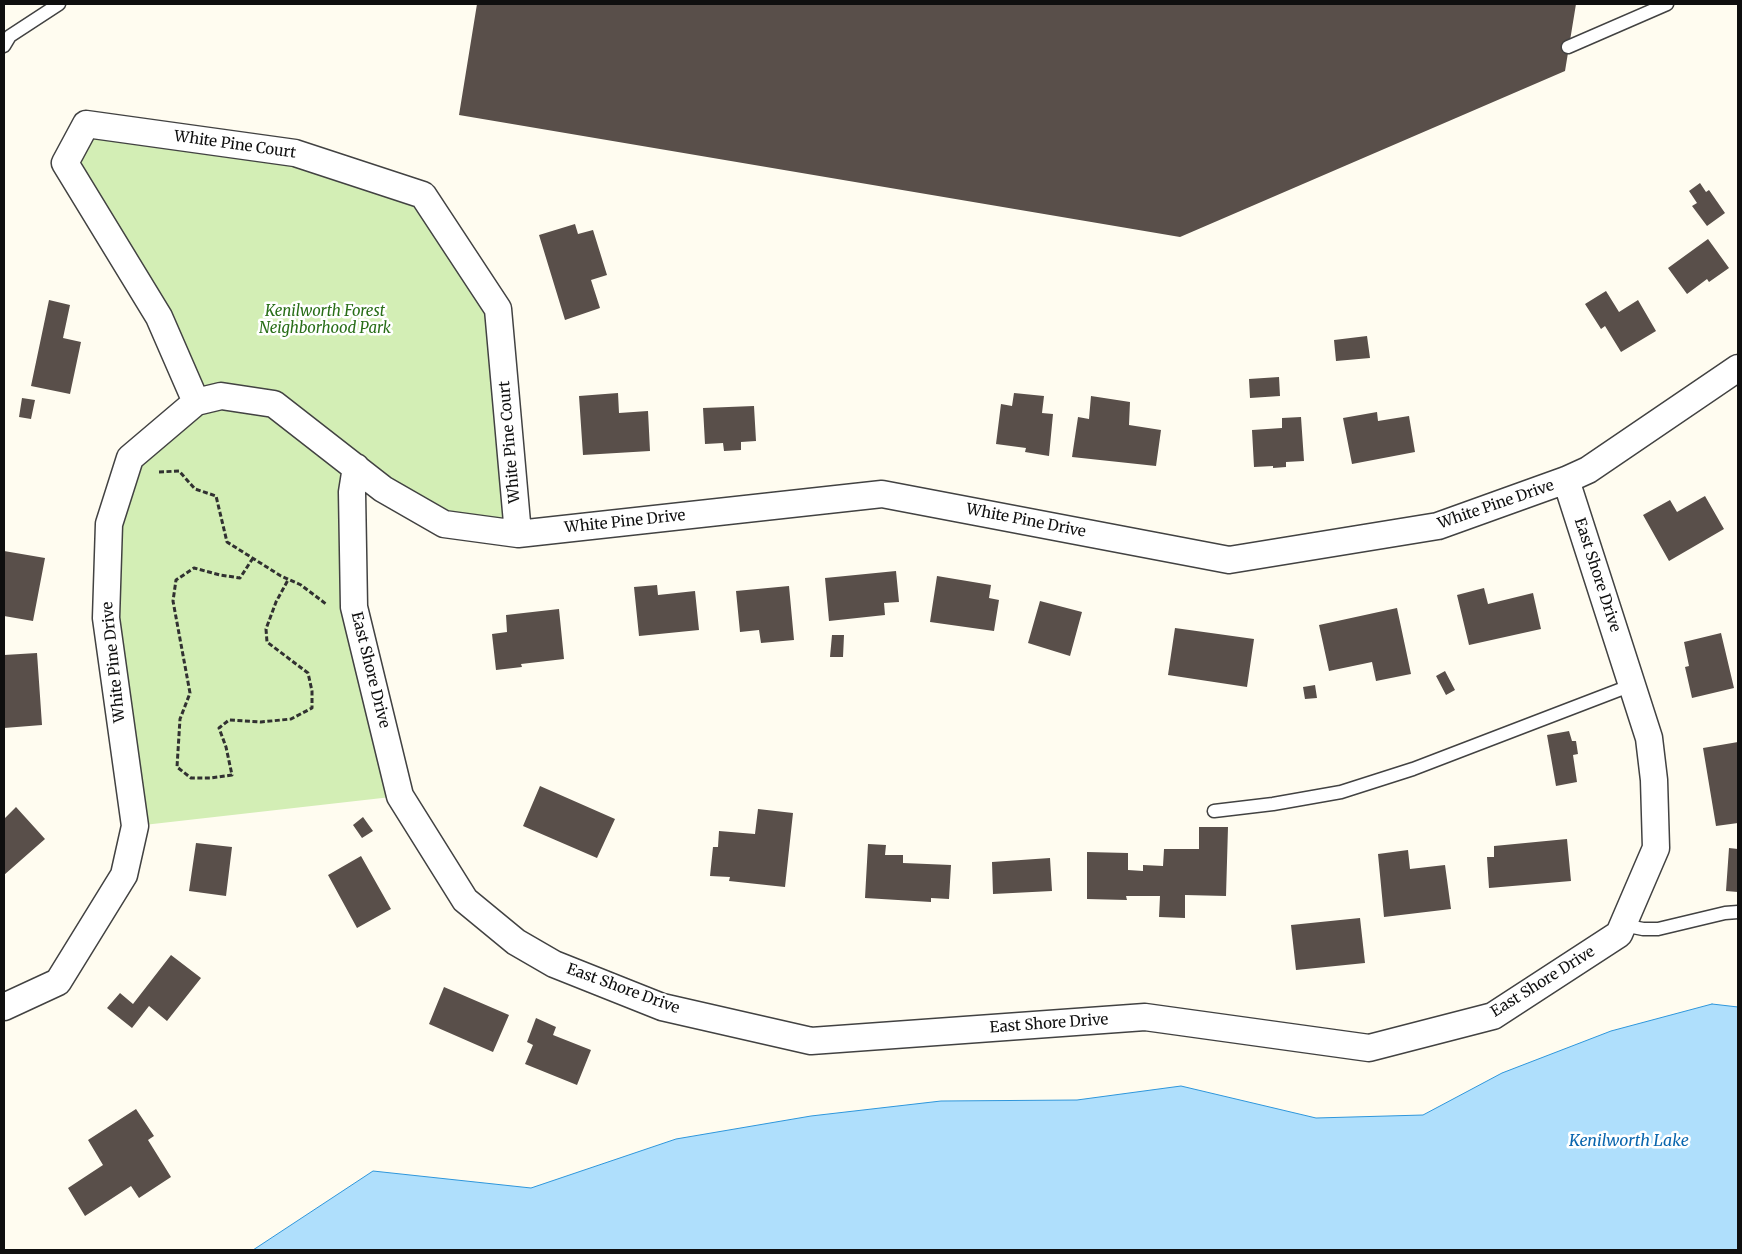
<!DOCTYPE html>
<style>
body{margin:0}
#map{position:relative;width:1742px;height:1254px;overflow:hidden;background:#fffcf0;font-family:Merriweather,serif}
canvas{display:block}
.frame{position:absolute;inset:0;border:5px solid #0f0f0f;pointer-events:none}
</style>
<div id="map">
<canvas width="1742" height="1254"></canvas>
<div class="frame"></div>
</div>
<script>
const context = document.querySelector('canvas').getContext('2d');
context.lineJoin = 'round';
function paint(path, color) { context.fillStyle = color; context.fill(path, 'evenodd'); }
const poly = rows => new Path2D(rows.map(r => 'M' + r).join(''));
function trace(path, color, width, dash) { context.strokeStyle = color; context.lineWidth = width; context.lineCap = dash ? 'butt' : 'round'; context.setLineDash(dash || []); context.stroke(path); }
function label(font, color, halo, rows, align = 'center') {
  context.font = font + ' Merriweather,serif'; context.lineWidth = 5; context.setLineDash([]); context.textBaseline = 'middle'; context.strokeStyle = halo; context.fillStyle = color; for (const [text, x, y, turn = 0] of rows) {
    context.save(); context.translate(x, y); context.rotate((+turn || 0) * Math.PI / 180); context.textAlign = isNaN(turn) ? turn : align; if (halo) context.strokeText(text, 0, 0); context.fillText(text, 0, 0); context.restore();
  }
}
const green = poly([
 [86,124,295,153,423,195,498,309,518,534,444,524,356,468,354,607,400,796,135,826,106,618,130,458,196,402,65,163]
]);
const water = poly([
 [1712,1004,1738,1007,1738,1250,253,1250,373,1171,531,1188,676,1139,811,1116,941,1101,1077,1100,1181,1086,1316,1118,1423,1115,1502,1073,1611,1031,1712,1004]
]);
const building = poly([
 [477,4,1576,4,1565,71,1180,237,459,115],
 [1700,183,1706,192,1709,190,1725,213,1707,226,1692,206,1697,203,1689,191],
 [575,224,578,234,593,230,607,275,591,280,600,308,565,320,539,235],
 [1708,239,1729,268,1709,282,1707,279,1687,294,1668,268],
 [1606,291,1619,312,1638,300,1656,331,1621,352,1605,326,1601,329,1585,304],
 [49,300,70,305,63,338,81,342,70,394,31,386],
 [1367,336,1370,358,1336,361,1334,340],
 [1279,377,1280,396,1250,398,1249,379],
 [618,393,619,413,648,411,650,451,583,455,579,396],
 [1014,393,1044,396,1042,413,1053,414,1049,456,1025,452,1026,448,996,444,1001,404,1012,406],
 [1091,396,1130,402,1129,425,1161,430,1156,466,1072,457,1078,417,1089,419],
 [22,398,35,400,31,419,19,417],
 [754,406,756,441,741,442,741,450,724,451,723,443,705,444,703,408],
 [1377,412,1378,421,1409,416,1415,452,1352,464,1343,418],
 [1301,417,1304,461,1286,462,1286,467,1273,468,1273,466,1254,467,1252,430,1282,428,1282,418],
 [1705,496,1724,529,1669,561,1643,515,1670,500,1677,512],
 [4,551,45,558,33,621,4,616],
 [896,571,899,602,884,603,885,615,829,621,825,578],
 [937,576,991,585,989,598,999,600,994,631,930,622],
 [657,585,658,595,695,591,699,630,639,636,634,587],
 [789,586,794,640,761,643,759,630,740,632,736,591],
 [1484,588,1488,604,1533,593,1541,629,1469,645,1457,595],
 [1040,601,1082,612,1070,656,1028,643],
 [1397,608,1411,674,1376,681,1372,662,1329,671,1319,625],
 [559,609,564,659,521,664,522,667,496,670,492,634,507,632,506,615],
 [1175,628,1254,639,1247,687,1168,675],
 [1721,633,1734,688,1692,698,1685,667,1689,666,1684,642],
 [832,635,844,635,843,657,830,657],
 [37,653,42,725,4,728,4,655],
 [1445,671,1455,690,1446,695,1436,676],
 [1315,685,1317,698,1305,699,1303,687],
 [1569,731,1572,741,1576,741,1578,754,1573,755,1577,782,1556,786,1547,735],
 [1738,742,1738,823,1716,826,1703,748],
 [540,786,615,819,597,858,523,826],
 [16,807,45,839,4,875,4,819],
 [758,809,793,813,785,887,729,881,730,877,710,876,713,847,718,847,719,831,755,834],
 [363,817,373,831,362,838,353,825],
 [1199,827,1228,827,1226,896,1185,895,1185,918,1159,917,1160,896,1126,896,1127,900,1087,899,1087,852,1128,853,1128,870,1143,871,1143,865,1163,866,1164,849,1199,849],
 [1567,839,1571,881,1489,888,1487,857,1494,857,1494,846],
 [196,843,232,847,226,896,189,891],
 [868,844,886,845,885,855,903,855,903,863,951,865,949,899,931,898,931,902,865,898],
 [1729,848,1738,849,1738,892,1726,891],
 [1408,850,1410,869,1445,865,1451,909,1384,917,1378,854],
 [361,856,391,909,357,928,328,875],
 [1050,858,1052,891,993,894,992,862],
 [1360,918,1365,963,1296,970,1291,925],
 [171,955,201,978,167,1021,149,1006,132,1028,107,1008,120,993,133,1004],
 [444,987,509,1015,493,1052,429,1024],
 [536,1018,556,1027,553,1035,591,1050,577,1085,525,1064,533,1045,527,1042],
 [136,1109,154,1136,148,1140,171,1177,139,1198,131,1186,85,1216,68,1188,103,1165,88,1140]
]);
const path = poly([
 [159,472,179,471,195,489,216,496,227,542,281,576,301,585,326,604],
 [253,558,240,578,220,575,194,568,176,580,173,601,190,693,180,719,177,767,191,778,211,778,232,775,226,747,219,728,229,720,261,722,291,719,312,708,312,691,308,673,267,642,266,629,276,602,288,580]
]);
const service = poly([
 [4,46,10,36,59,4],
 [1568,47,1667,4],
 [1214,811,1273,804,1341,792,1413,769,1632,685],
 [1623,925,1643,929,1658,929,1725,913,1738,912]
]);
const minor = poly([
 [196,402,159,317,65,163,86,124,295,153,423,195,498,309,518,534],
 [356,467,352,492,354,607,400,796,465,900,516,942,554,964,662,1007,811,1041,1145,1017,1369,1048,1493,1016,1619,934,1656,848,1654,780,1649,738,1566,480],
 [4,1007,58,982,124,875,135,826,106,618,109,524,130,458,196,402,221,396,274,404,383,489,444,524,518,534,882,494,1229,560,1438,526,1566,480,1588,470,1738,368]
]);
const streetNames = [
 ["White Pine Court",235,145,8],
 ["White Pine Court",510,442,-95],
 ["White Pine Drive",1496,505,-19],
 ["White Pine Drive",1026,521,11],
 ["White Pine Drive",625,522,-6],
 ["East Shore Drive",1597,575,72],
 ["White Pine Drive",114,662,-96],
 ["East Shore Drive",370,670,76],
 ["East Shore Drive",1543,982,-32],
 ["East Shore Drive",623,989,20],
 ["East Shore Drive",1049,1024,-4]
];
const parkNames = [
 ["Kenilworth Forest",325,312],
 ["Neighborhood Park",325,329]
];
const waterNames = [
 ["Kenilworth Lake",1629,1141]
];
paint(green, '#d3eeb5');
paint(water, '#afdffc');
trace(water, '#2e96db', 1);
paint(building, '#594f4a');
trace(service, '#424242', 15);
trace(minor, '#424242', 29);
trace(path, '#313131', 3, [5, 2.5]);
trace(service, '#fff', 12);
trace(minor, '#fff', 26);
label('15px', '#0f0f0f', '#fff', streetNames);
label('italic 15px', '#296e18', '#fff', parkNames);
label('italic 16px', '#0a66ae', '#fff', waterNames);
</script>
